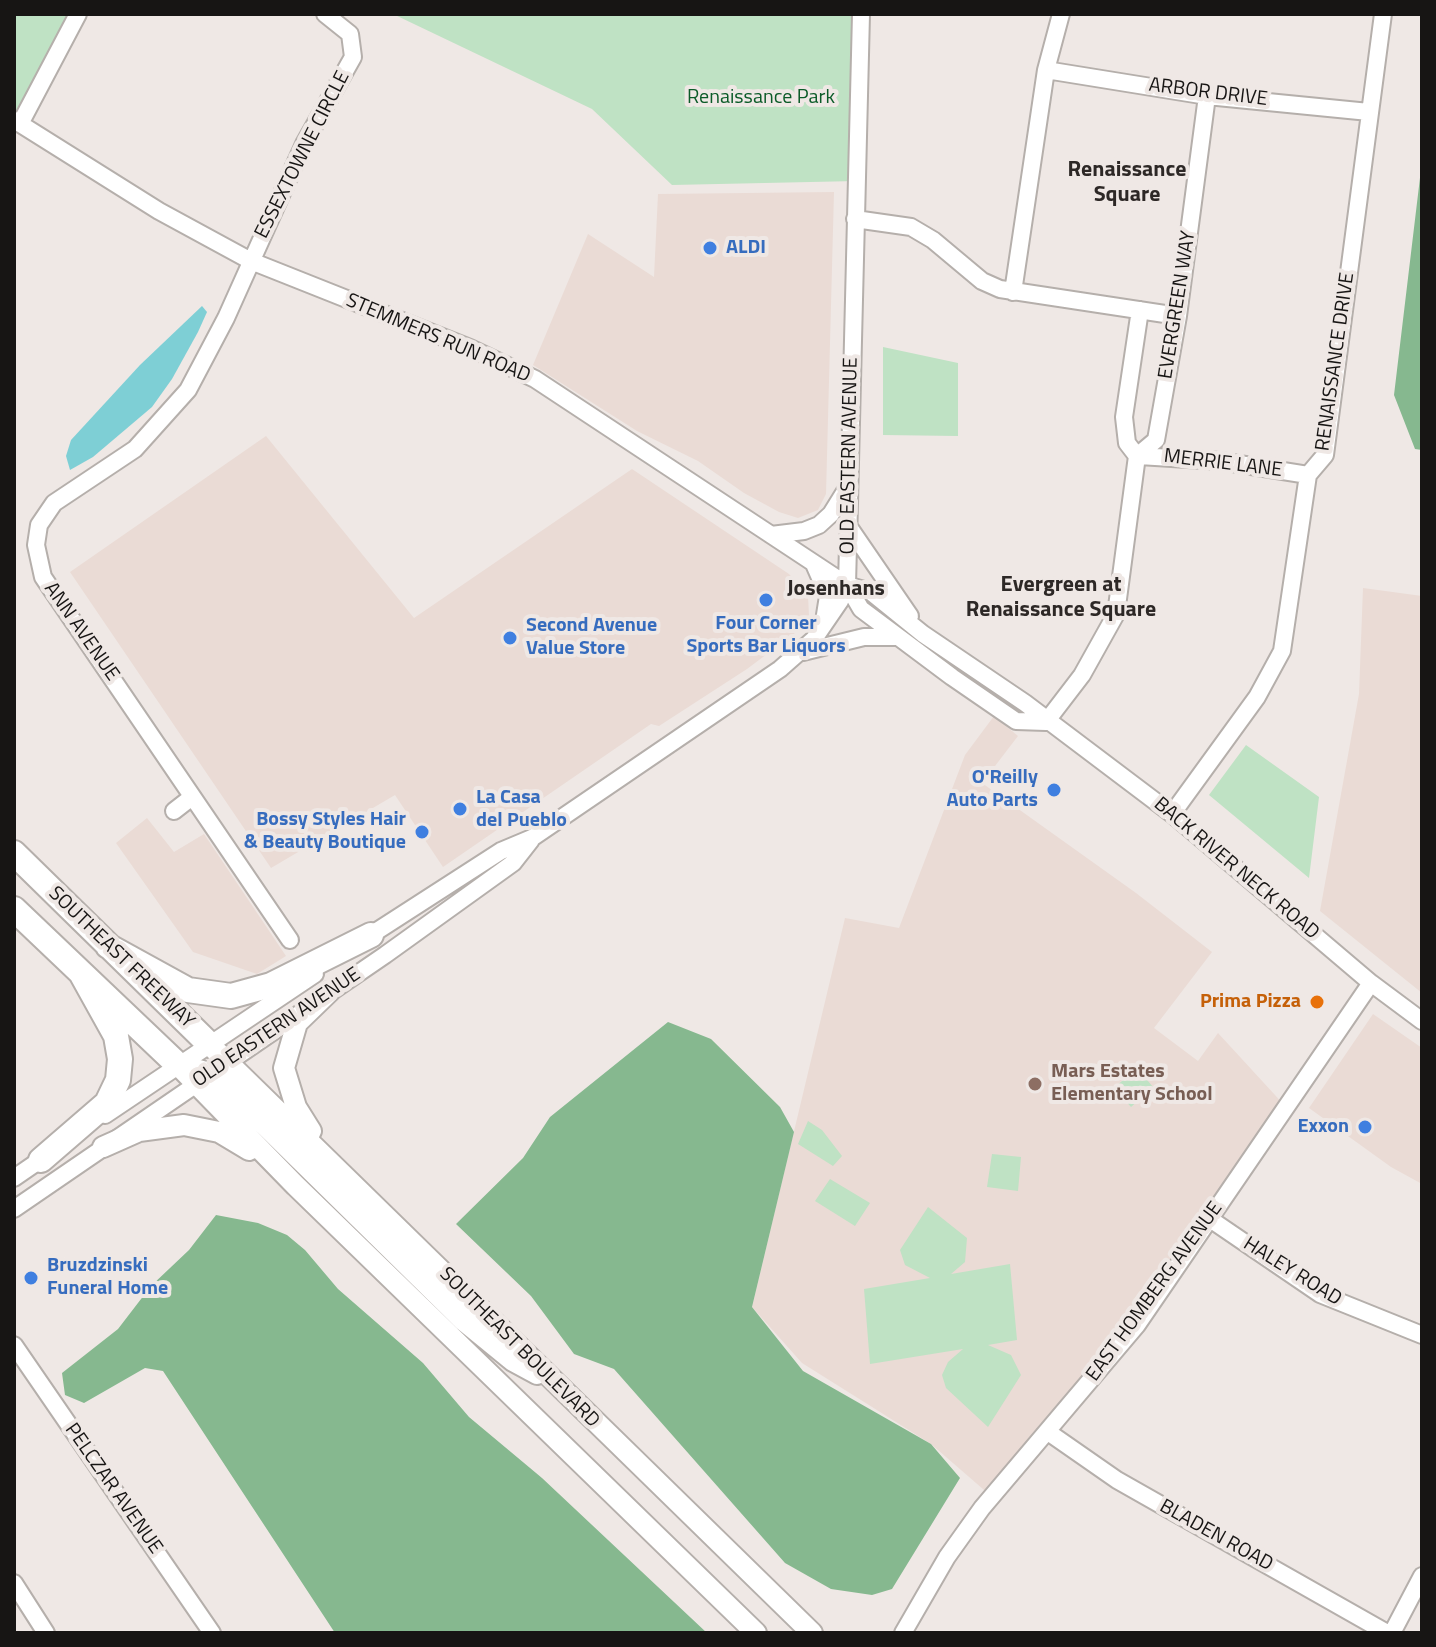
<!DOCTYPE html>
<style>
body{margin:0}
#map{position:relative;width:1436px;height:1647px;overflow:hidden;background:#efe8e5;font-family:"Titillium Web",sans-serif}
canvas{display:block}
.frame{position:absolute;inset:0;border:16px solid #171514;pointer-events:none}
</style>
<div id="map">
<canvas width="1436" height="1647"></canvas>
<div class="frame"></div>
</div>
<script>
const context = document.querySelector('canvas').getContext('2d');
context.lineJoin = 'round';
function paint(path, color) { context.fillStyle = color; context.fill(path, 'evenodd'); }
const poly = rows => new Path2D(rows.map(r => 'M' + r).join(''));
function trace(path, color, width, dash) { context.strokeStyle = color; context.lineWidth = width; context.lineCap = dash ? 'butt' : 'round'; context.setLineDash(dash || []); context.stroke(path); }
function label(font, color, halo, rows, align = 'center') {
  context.font = font + ' "Titillium Web",sans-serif'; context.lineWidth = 8; context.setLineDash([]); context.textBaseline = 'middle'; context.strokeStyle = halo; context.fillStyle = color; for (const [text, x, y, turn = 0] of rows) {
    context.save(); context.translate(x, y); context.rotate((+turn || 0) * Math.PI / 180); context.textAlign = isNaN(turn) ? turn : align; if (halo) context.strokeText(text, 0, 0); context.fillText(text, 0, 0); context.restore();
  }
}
const built = poly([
 [834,192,826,494,818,510,798,518,779,512,744,493,698,461,637,431,533,365,588,234,654,277,658,194],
 [266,436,414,618,632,469,789,574,808,595,809,616,795,633,747,669,659,726,651,724,443,867,395,795,271,868,70,572],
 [1363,588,1422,596,1422,993,1320,911,1359,694],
 [994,716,1018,736,982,783,1136,893,1212,952,1154,1028,1198,1061,1218,1033,1286,1107,1190,1246,991,1496,931,1444,802,1363,752,1307,845,918,899,928,965,755],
 [147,818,174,852,204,834,286,956,257,974,193,952,116,843],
 [1373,1014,1422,1048,1422,1184,1391,1167,1309,1108]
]);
const green = poly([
 [14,14,78,14,14,120],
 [393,14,861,14,857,181,672,185,592,109],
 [883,347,958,363,958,436,883,435],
 [1246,745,1319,797,1309,878,1209,795],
 [1137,1068,1153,1087,1131,1107,1114,1088],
 [808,1121,822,1130,842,1156,833,1166,798,1144],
 [992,1154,1021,1157,1018,1191,987,1187],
 [830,1179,870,1203,855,1226,815,1201],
 [928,1207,967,1238,965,1262,951,1274,1010,1264,1017,1340,988,1345,1011,1355,1021,1375,988,1427,946,1388,942,1375,948,1362,963,1349,870,1364,864,1289,930,1278,905,1265,900,1250]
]);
const forest = poly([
 [1422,161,1422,450,1415,449,1394,395],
 [668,1022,711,1039,780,1107,794,1132,752,1307,803,1371,931,1444,960,1478,892,1589,872,1595,831,1589,785,1563,614,1369,574,1354,531,1296,456,1224,523,1158,550,1117],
 [216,1215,258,1223,287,1235,305,1250,338,1289,423,1363,469,1417,542,1478,707,1633,335,1633,163,1371,145,1368,84,1403,65,1395,62,1373,118,1329,151,1286,189,1250]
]);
const water = poly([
 [202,306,207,312,198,332,172,379,152,407,93,457,70,470,66,456,71,440,140,365]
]);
const minor = poly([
 [1046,70,1207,96,1369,112],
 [14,120,159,211,251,261,470,348,535,379,847,585,871,592,923,634,1025,703,1172,814,1371,983,1422,1021],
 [20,124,78,14],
 [855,219,911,227,933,240,982,281,1000,289,1178,316],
 [1013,292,1046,70,1061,14],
 [1137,456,1156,440,1178,316,1207,96],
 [1139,456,1220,461,1308,475],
 [849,527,910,616],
 [771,535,804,531,819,525,831,514,849,485],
 [814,564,828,596,824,621],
 [847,585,861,609,952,677,1016,721,1046,722],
 [803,652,864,637,896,637],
 [1046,722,1082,675,1116,614,1137,456,1127,443,1124,417,1140,310],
 [174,811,192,797],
 [1172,814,1257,697,1282,651,1308,475,1325,455,1383,14],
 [290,940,43,577,36,545,39,525,54,503,135,449,188,390,226,318,304,144,353,57,350,34,325,14],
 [363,940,501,851,532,838,780,669,814,639,840,601,847,585,861,14],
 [105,1115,315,974],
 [14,1178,46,1156],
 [14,1209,385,955,513,863,531,840],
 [1210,1219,1320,1294,1422,1335],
 [14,1345,212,1633],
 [1048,1432,1117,1480,1387,1633],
 [14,1583,46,1633],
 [903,1633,947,1557,982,1508,1137,1325,1371,983],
 [1392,1633,1422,1576]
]);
const major = poly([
 [208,1043,812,1633],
 [177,1064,296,1186,756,1633],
 [177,1064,209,1073,225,1086,464,1321,513,1361,537,1374],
 [311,1131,296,1107,284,1068,297,1023,329,992],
 [103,1147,139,1131,184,1125,219,1132,249,1150]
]);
const highway = poly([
 [14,853,208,1043],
 [14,909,177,1064],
 [108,946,188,990,231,996,271,985,371,935],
 [41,1160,107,1103,118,1080,120,1059,116,1036,81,973]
]);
const markers = [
 [710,248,8,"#3f7fe0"],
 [766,600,8,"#3f7fe0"],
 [510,638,8,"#3f7fe0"],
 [1054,790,8,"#3f7fe0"],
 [460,809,8,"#3f7fe0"],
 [422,832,8,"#3f7fe0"],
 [1317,1002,8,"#e8710a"],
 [1035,1084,8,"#8d6e63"],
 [1365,1127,8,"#3f7fe0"],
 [31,1278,8,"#3f7fe0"]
];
const streetNames = [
 ["ARBOR DRIVE",1208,93,7],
 ["ESSEXTOWNE CIRCLE",303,155,-63],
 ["EVERGREEN WAY",1178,305,-81],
 ["STEMMERS RUN ROAD",438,339,23],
 ["RENAISSANCE DRIVE",1336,362,-82],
 ["OLD EASTERN AVENUE",850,456,-89],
 ["MERRIE LANE",1223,464,7],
 ["ANN AVENUE",81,632,55],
 ["BACK RIVER NECK ROAD",1236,869,40],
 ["SOUTHEAST FREEWAY",121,958,44],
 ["OLD EASTERN AVENUE",277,1028,-34],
 ["HALEY ROAD",1292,1272,32],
 ["EAST HOMBERG AVENUE",1155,1292,-54],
 ["SOUTHEAST BOULEVARD",519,1348,45],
 ["PELCZAR AVENUE",113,1489,55],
 ["BLADEN ROAD",1216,1536,29]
];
const parkNames = [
 ["Renaissance Park",761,98]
];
const shopNames = [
 ["ALDI",726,248],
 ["Four Corner",766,624,"center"],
 ["Sports Bar Liquors",766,647,"center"],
 ["Second Avenue",526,626],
 ["Value Store",526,649],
 ["O'Reilly",1038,778,"right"],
 ["Auto Parts",1038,801,"right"],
 ["La Casa",476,798],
 ["del Pueblo",476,821],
 ["Bossy Styles Hair",406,820,"right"],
 ["& Beauty Boutique",406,843,"right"],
 ["Exxon",1349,1127,"right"],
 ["Bruzdzinski",47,1266],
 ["Funeral Home",47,1289]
];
const foodNames = [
 ["Prima Pizza",1301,1002]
];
const educationNames = [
 ["Mars Estates",1051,1072],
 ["Elementary School",1051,1095]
];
const neighbourhoodNames = [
 ["Renaissance",1127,171],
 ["Square",1127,196],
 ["Evergreen at",1061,586],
 ["Renaissance Square",1061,611],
 ["Josenhans",836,590]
];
paint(built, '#eadbd5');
paint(green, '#bfe2c4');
paint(forest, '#86b88f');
paint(water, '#7ecfd5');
trace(minor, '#b5afab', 20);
trace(major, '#b5afab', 24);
trace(highway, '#b5afab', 28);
trace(minor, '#fff', 16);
trace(major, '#fff', 20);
trace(highway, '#fff', 24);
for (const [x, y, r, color] of markers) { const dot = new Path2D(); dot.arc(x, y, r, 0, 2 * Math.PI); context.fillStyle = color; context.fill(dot); trace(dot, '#efe8e5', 3); }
label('20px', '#171514', '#efe8e5', streetNames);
label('20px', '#0b5b28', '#efe8e5', parkNames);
label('bold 20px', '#366cbe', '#efe8e5', shopNames, 'left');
label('bold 20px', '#c56008', '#efe8e5', foodNames, 'right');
label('bold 20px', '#785e54', '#efe8e5', educationNames, 'left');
label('bold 22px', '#2d2826', '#efe8e5', neighbourhoodNames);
</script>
